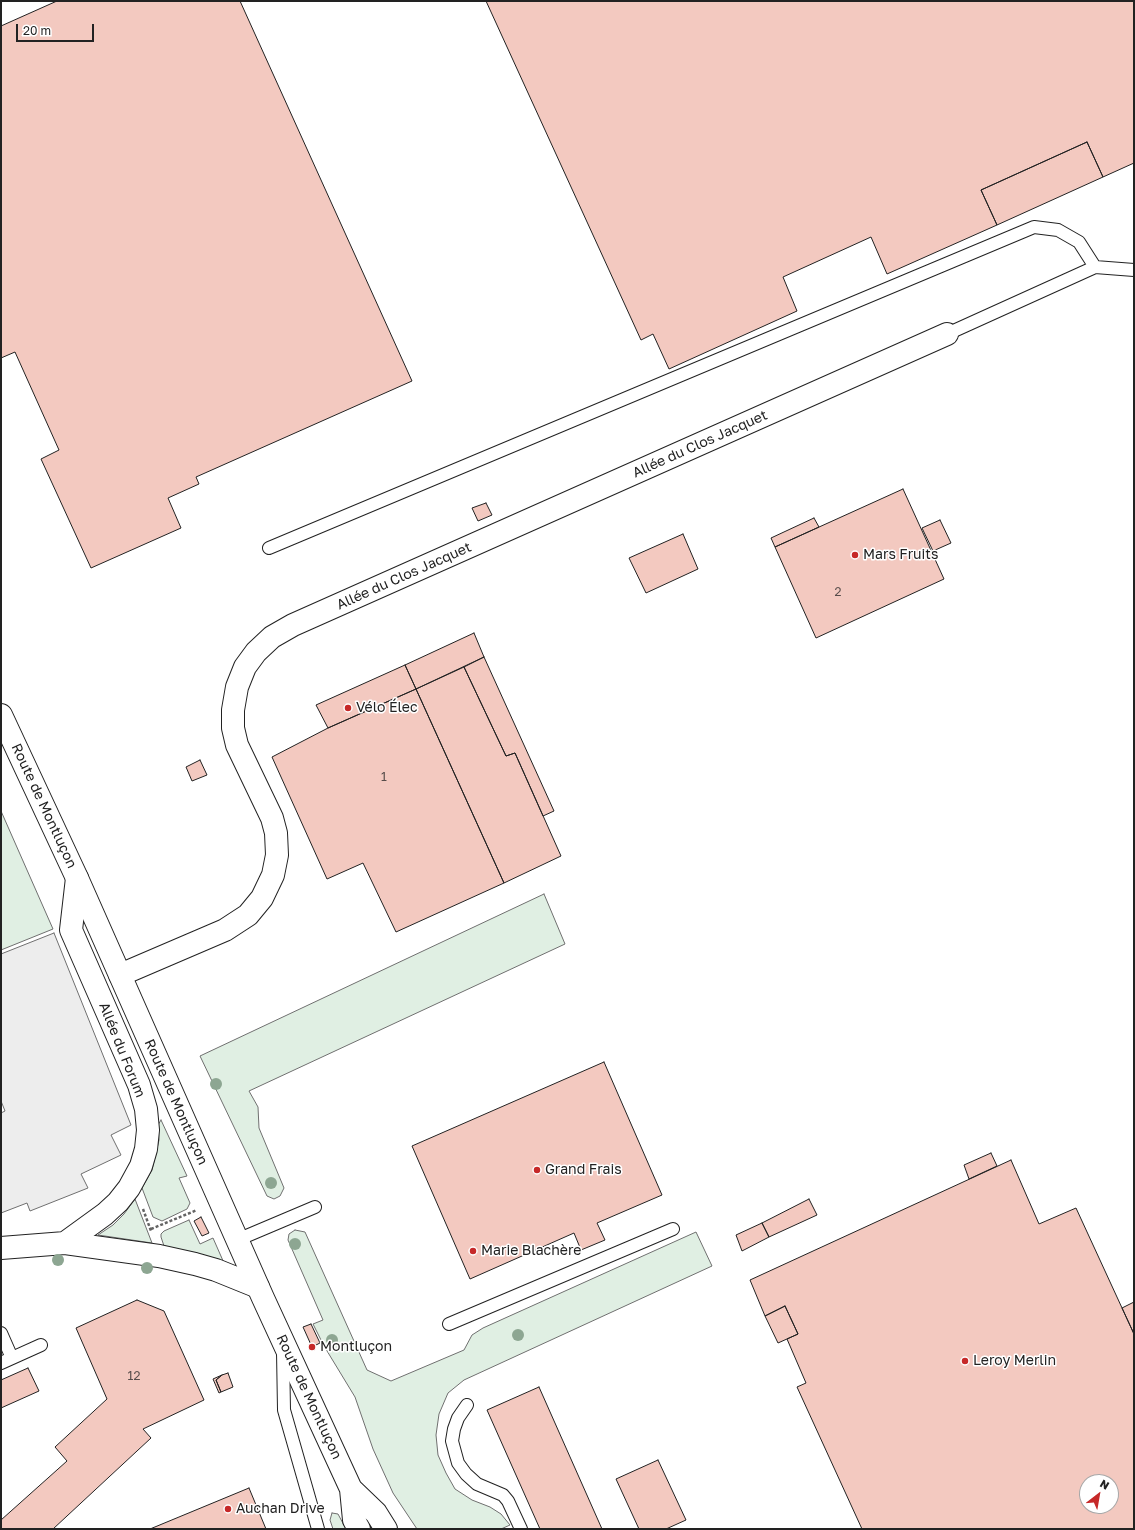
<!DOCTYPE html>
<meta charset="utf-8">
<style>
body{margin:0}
#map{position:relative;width:1135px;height:1530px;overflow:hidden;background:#fff;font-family:"Golos Text",sans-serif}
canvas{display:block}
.frame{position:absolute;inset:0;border:2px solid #222;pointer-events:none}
.north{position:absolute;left:1079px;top:1474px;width:40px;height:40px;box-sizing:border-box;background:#fff;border:1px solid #a7a7a7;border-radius:50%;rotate:31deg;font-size:11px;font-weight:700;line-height:16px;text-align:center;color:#222}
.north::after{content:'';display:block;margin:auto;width:14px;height:18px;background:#c62828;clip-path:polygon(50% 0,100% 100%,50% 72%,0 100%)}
.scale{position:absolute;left:16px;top:24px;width:78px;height:18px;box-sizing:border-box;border:2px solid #222;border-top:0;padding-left:5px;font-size:12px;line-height:14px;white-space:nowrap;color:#222;-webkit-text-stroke:3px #fff;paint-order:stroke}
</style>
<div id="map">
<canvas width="1135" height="1530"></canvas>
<div class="frame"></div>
<div class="north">N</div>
<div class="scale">20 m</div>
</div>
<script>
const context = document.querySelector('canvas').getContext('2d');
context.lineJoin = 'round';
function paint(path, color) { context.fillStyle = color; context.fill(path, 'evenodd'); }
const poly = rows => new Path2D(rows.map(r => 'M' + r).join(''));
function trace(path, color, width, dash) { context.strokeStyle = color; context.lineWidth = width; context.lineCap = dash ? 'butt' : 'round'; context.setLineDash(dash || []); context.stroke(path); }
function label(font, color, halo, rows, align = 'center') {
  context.font = font + ' "Golos Text",sans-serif'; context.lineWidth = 3; context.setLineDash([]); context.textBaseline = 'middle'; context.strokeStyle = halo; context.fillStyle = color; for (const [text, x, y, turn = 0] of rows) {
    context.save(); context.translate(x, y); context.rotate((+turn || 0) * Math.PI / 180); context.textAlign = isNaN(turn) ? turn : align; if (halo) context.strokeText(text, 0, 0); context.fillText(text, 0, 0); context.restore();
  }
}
const green = poly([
 [1,811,53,929,1,950,1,811],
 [544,894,565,944,249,1091,258,1107,259,1128,284,1188,280,1196,274,1199,267,1196,200,1056,544,894],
 [161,1120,187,1176,179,1178,190,1203,187,1209,162,1221,153,1217,142,1188,152,1170,159,1140,158,1125,161,1120],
 [135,1199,152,1243,98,1235,113,1225,124,1214,135,1199],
 [189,1220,200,1244,213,1238,224,1263,164,1246,161,1237,161,1234,164,1231,189,1220],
 [295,1230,305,1232,367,1370,391,1381,464,1350,472,1335,483,1328,696,1232,712,1266,464,1380,448,1393,439,1414,436,1435,438,1455,446,1473,455,1489,472,1500,490,1507,501,1514,510,1525,501,1529,417,1529,393,1493,373,1449,355,1397,324,1346,313,1324,323,1320,288,1240,289,1234,295,1230],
 [332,1513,338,1514,346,1529,333,1529,330,1520,332,1513]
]);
const parking = poly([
 [54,933,131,1125,111,1135,121,1155,81,1174,88,1188,30,1211,27,1203,1,1213,1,1113,5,1111,1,1101,1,954,54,933]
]);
const building = poly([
 [57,1,240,1,412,381,196,477,199,484,168,498,181,528,91,568,41,459,59,450,15,352,1,358,1,26,57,1],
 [486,1,1134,1,1134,163,1103,177,1087,142,981,190,997,225,887,274,871,237,783,277,797,311,669,369,653,334,641,340,486,1],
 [1087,142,1103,177,997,225,981,190,1087,142],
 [903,489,944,579,816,638,775,547,903,489],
 [486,503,492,515,478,521,472,508,486,503],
 [814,518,819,527,775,547,771,538,814,518],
 [940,520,951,543,933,551,922,528,940,520],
 [683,534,698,569,646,593,629,558,683,534],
 [474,633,484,657,416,689,405,665,474,633],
 [484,657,554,811,543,816,515,753,506,756,464,667,484,657],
 [405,665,416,689,328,728,316,705,405,665],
 [464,667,506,756,515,753,561,856,504,883,416,689,464,667],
 [416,689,504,883,396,932,363,863,327,879,272,757,328,728,416,689],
 [200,760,207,775,192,781,186,767,200,760],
 [604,1062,662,1195,597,1223,605,1240,581,1250,574,1233,470,1279,412,1146,604,1062],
 [991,1153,997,1166,969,1179,964,1165,991,1153],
 [1011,1160,1039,1224,1076,1208,1134,1334,1134,1529,862,1529,797,1387,806,1383,787,1339,798,1334,785,1306,765,1316,750,1280,1011,1160],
 [1087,1482,1111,1482,1111,1506,1087,1506,1087,1482],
 [809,1199,817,1215,769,1237,762,1223,809,1199],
 [201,1217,209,1233,202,1236,194,1221,201,1217],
 [762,1223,769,1237,742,1251,736,1235,762,1223],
 [137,1300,164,1311,204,1400,143,1429,151,1438,53,1529,1,1529,1,1520,67,1461,55,1447,107,1399,76,1328,137,1300],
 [1134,1302,1134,1334,1122,1308,1134,1302],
 [785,1306,798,1334,778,1343,765,1316,785,1306],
 [311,1324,320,1343,312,1347,303,1327,311,1324],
 [28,1368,39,1391,1,1408,1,1380,28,1368],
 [228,1373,233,1387,221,1392,216,1380,222,1375,228,1373],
 [222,1375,216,1380,221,1392,219,1393,213,1379,222,1375],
 [539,1387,602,1529,540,1529,487,1410,539,1387],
 [658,1460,686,1520,666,1529,639,1529,616,1479,658,1460],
 [249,1488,266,1529,150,1529,249,1488]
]);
const path = poly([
 [143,1209,151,1231],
 [151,1229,197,1210]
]);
const lane = poly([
 [947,334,1095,267,1134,270],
 [269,548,1034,227,1058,230,1079,242,1095,267],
 [237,1240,315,1207],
 [449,1324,673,1229],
 [1,1333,12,1358],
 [283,1352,284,1410,318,1529],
 [1,1363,41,1345],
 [467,1405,458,1418,454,1429,452,1441,458,1463,466,1474,477,1484,503,1495,508,1501,521,1529]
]);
const street = poly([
 [120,975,225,930,248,915,262,898,273,875,277,855,276,833,272,818,237,745,233,728,233,710,237,687,245,667,256,652,272,637,293,625,947,334],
 [65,1243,105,1214,118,1202,129,1188,141,1166,146,1149,148,1130,146,1109,139,1085,71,930,77,878],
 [1,1248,65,1243,159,1256,195,1264,216,1270,258,1287]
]);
const primary = poly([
 [1,715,77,878,263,1298,351,1489,354,1520,359,1529],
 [351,1489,376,1513,386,1529]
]);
const trees = [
 [216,1084],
 [271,1183],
 [295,1244],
 [58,1260],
 [147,1268],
 [518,1335],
 [332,1340]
];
const markers = [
 [855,555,4,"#c62828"],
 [348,708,4,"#c62828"],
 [537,1170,4,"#c62828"],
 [473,1251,4,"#c62828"],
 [312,1347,4,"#c62828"],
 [965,1361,4,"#c62828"],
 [228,1509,4,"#c62828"]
];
const numberNames = [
 ["2",838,592],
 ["1",384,777],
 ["12",134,1376]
];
const streetNames = [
 ["Allée du Clos Jacquet",700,444,-24],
 ["Allée du Clos Jacquet",404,576,-24],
 ["Route de Montluçon",44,806,65],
 ["Allée du Forum",122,1050,68],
 ["Route de Montluçon",176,1102,66],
 ["Route de Montluçon",309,1397,65]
];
const poiNames = [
 ["Mars Fruits",863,555],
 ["Vélo Élec",356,708],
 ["Grand Frais",545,1170],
 ["Marie Blachère",481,1251],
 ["Montluçon",320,1347],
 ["Leroy Merlin",973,1361],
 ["Auchan Drive",236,1509]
];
paint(green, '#e0efe3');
trace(green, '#6f6f6f', 1);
paint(parking, '#ededed');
trace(parking, '#6f6f6f', 1);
paint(building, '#f3c9c0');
trace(building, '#222', 1);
trace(lane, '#222', 14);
trace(street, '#222', 24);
trace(primary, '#222', 24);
trace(path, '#646464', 2.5, [3, 2]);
trace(lane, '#fff', 12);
trace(street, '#fff', 22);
trace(primary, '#fff', 22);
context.fillStyle = '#8da692';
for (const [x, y] of trees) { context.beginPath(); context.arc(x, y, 6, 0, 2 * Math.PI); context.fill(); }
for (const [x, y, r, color] of markers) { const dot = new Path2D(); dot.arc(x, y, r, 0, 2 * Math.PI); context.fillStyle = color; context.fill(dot); trace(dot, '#fff', 1.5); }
label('12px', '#564c4a', null, numberNames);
label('14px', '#222', '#fff', streetNames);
label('14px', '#222', '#fff', poiNames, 'left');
</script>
